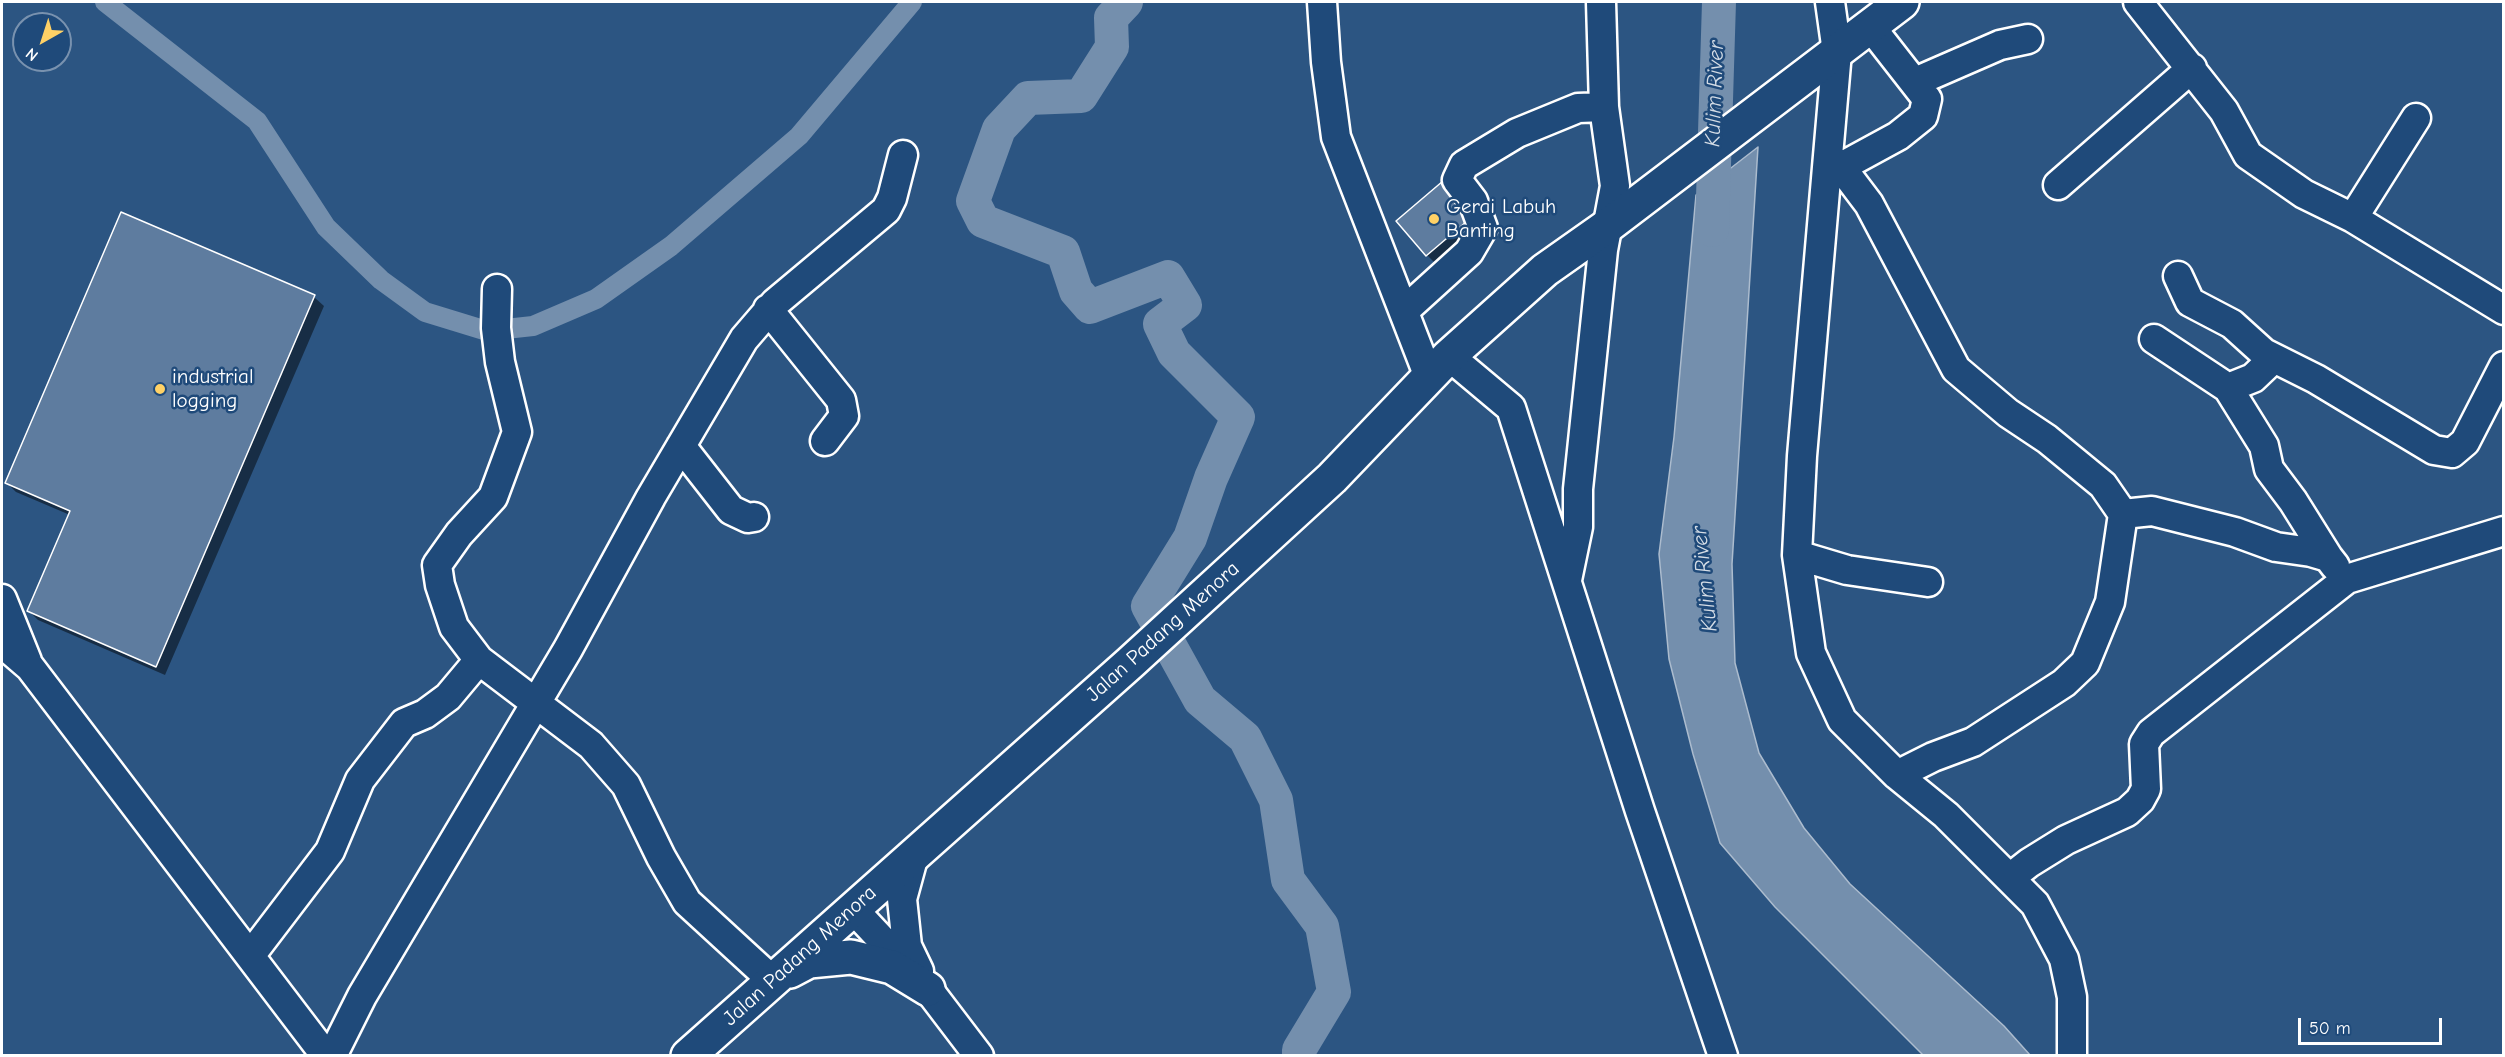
<!DOCTYPE html>
<style>
body{margin:0}
#map{position:relative;width:2505px;height:1057px;overflow:hidden;background:#2c5582;font-family:"Comic Neue",sans-serif}
canvas{display:block}
.frame{position:absolute;inset:0;border:3px solid #fff;pointer-events:none}
.north{position:absolute;left:12px;top:12px;width:60px;height:60px;box-sizing:border-box;background:#1f4a7a;border:2px solid #7992af;border-radius:50%;rotate:219deg;font-size:16px;font-weight:700;line-height:24px;text-align:center;color:#fff}
.north::after{content:'';display:block;margin:auto;width:21px;height:27px;background:#ffd166;clip-path:polygon(50% 0,100% 100%,50% 72%,0 100%)}
.scale{position:absolute;left:2298px;top:1018px;width:144px;height:27px;box-sizing:border-box;border:3px solid #fff;border-top:0;padding-left:8px;font-size:18px;line-height:21px;white-space:nowrap;color:#fff;-webkit-text-stroke:4px #1f4a7a;paint-order:stroke}
</style>
<div id="map">
<canvas width="2505" height="1057"></canvas>
<div class="frame"></div>
<div class="north">N</div>
<div class="scale">50 m</div>
</div>
<script>
const context = document.querySelector('canvas').getContext('2d');
context.lineJoin = 'round';
function paint(path, color) { context.fillStyle = color; context.fill(path, 'evenodd'); }
const poly = rows => new Path2D(rows.map(r => 'M' + r).join(''));
function trace(path, color, width, dash) { context.strokeStyle = color; context.lineWidth = width; context.lineCap = dash ? 'butt' : 'round'; context.setLineDash(dash || []); context.stroke(path); }
function label(font, color, halo, rows, align = 'center') {
  context.font = font + ' "Comic Neue",sans-serif'; context.lineWidth = 5; context.setLineDash([]); context.textBaseline = 'middle'; context.strokeStyle = halo; context.fillStyle = color; for (const [text, x, y, turn = 0] of rows) {
    context.save(); context.translate(x, y); context.rotate((+turn || 0) * Math.PI / 180); context.textAlign = isNaN(turn) ? turn : align; if (halo) context.strokeText(text, 0, 0); context.fillText(text, 0, 0); context.restore();
  }
}
const water = poly([
 [1758,147,1732,564,1735,663,1759,753,1804,828,1850,884,2004,1026,2030,1055,1923,1055,1775,907,1720,843,1693,754,1669,659,1659,554,1674,437,1696,195,1758,147]
]);
const shadow = poly([
 [1443,183,1481,226,1436,264,1427,255],
 [122,214,314,297,324,306,165,675,38,620,29,611,70,515,16,492,7,483]
]);
const canal = poly([
 [105,2,257,121,326,227,381,280,425,312,487,331,533,326,596,299,671,246,799,136,912,2]
]);
const river = poly([
 [1126,2,1111,18,1112,47,1081,96,1028,98,999,129,973,201,983,221,1063,252,1076,291,1090,307,1168,277,1185,305,1160,324,1174,353,1238,417,1211,478,1190,538,1148,606,1200,700,1245,738,1276,800,1288,880,1322,926,1334,992,1299,1050,1299,1056],
 [1712,230,1719,2]
]);
const building = poly([
 [1443,181,1473,216,1426,256,1396,221,1443,181],
 [121,212,315,295,156,667,27,611,70,511,5,483,121,212]
]);
const minor = poly([
 [1322,2,1326,62,1336,137,1429,377],
 [1830,2,1837,52,1802,456,1797,555,1811,653,1842,720,1897,775,1946,815,2035,904,2064,959,2072,997,2072,1056],
 [2138,2,2224,111,2248,155,2304,194,2353,218,2504,310],
 [1915,82,2000,45,2028,39],
 [1829,158,1841,167,1869,204,1956,369,2008,413,2047,439,2103,485,2123,514,2110,602,2085,663,2064,683,1973,742,1933,757,1897,775],
 [1841,167,1898,136,1923,116,1927,99,1870,26],
 [2058,185,2192,68],
 [2353,218,2416,118],
 [2178,276,2190,302,2232,324,2264,353,2316,379,2434,450,2452,453,2465,442,2504,366],
 [497,289,496,328,500,362,517,432,493,497,459,534,437,565,440,585,454,627,479,660,591,745,626,785,661,857,687,902,773,981],
 [768,309,841,400,844,416,825,441],
 [1404,311,1469,252,1483,228,1473,201,1457,180,1464,165,1517,133,1578,108,1604,107],
 [2154,339,2228,388,2264,446,2269,469,2293,501,2328,557],
 [1449,356,1511,408,1640,811,1723,1056],
 [2228,388,2253,378,2274,358],
 [681,446,731,510,748,518,754,517],
 [2123,514,2152,511,2235,532,2276,547,2311,552,2328,557,2335,566],
 [1797,555,1847,570,1928,582],
 [1567,580,1578,527,1578,489,1603,250,1615,186,1604,107,1601,2],
 [2,599,27,661],
 [2,643,30,667,326,1056],
 [914,855,902,899,907,946,919,971],
 [2010,878,2029,863,2066,840,2127,812,2140,800,2146,789,2144,744,2151,733,2347,579,2504,531],
 [853,909,928,989,979,1056],
 [250,956,330,851,360,780,404,723,425,714,448,697,479,660],
 [332,1056,362,996,568,649,651,497,744,339,775,303,886,210,892,198,903,155]
]);
const major = poly([
 [790,971,809,961,851,957,892,967,928,989],
 [688,1056,1130,663,1332,478,1449,356,1545,270,1606,227,1902,2]
]);
const markers = [
 [1434,219,6,"#ffd166"],
 [160,389,6,"#ffd166"]
];
const poiNames = [
 ["Gerai Labuh",1446,207],
 ["Banting",1446,231],
 ["industrial",172,377],
 ["logging",172,401]
];
const streetNames = [
 ["Jalan Padang Menora",1163,632,-42],
 ["Jalan Padang Menora",800,956,-42]
];
const waterNames = [
 ["Kulim River",1715,94,-88],
 ["Kulim River",1705,579,-96]
];
paint(water, '#748fad');
trace(water, '#acbcce', 1.5);
paint(shadow, '#0007');
trace(canal, '#748fad', 20);
trace(river, '#748fad', 34);
paint(building, '#5e7c9f');
trace(building, '#fff', 1.5);
trace(minor, '#fff', 33);
trace(major, '#fff', 38);
trace(minor, '#1f4a7a', 28);
trace(major, '#1f4a7a', 33);
for (const [x, y, r, color] of markers) { const dot = new Path2D(); dot.arc(x, y, r, 0, 2 * Math.PI); context.fillStyle = color; context.fill(dot); trace(dot, '#1f4a7a', 2); }
label('21px', '#fff', '#1f4a7a', poiNames, 'left');
label('21px', '#fff', '#1f4a7a', streetNames);
label('italic 22px', '#d5dde6', '#1f4a7a', waterNames);
</script>
